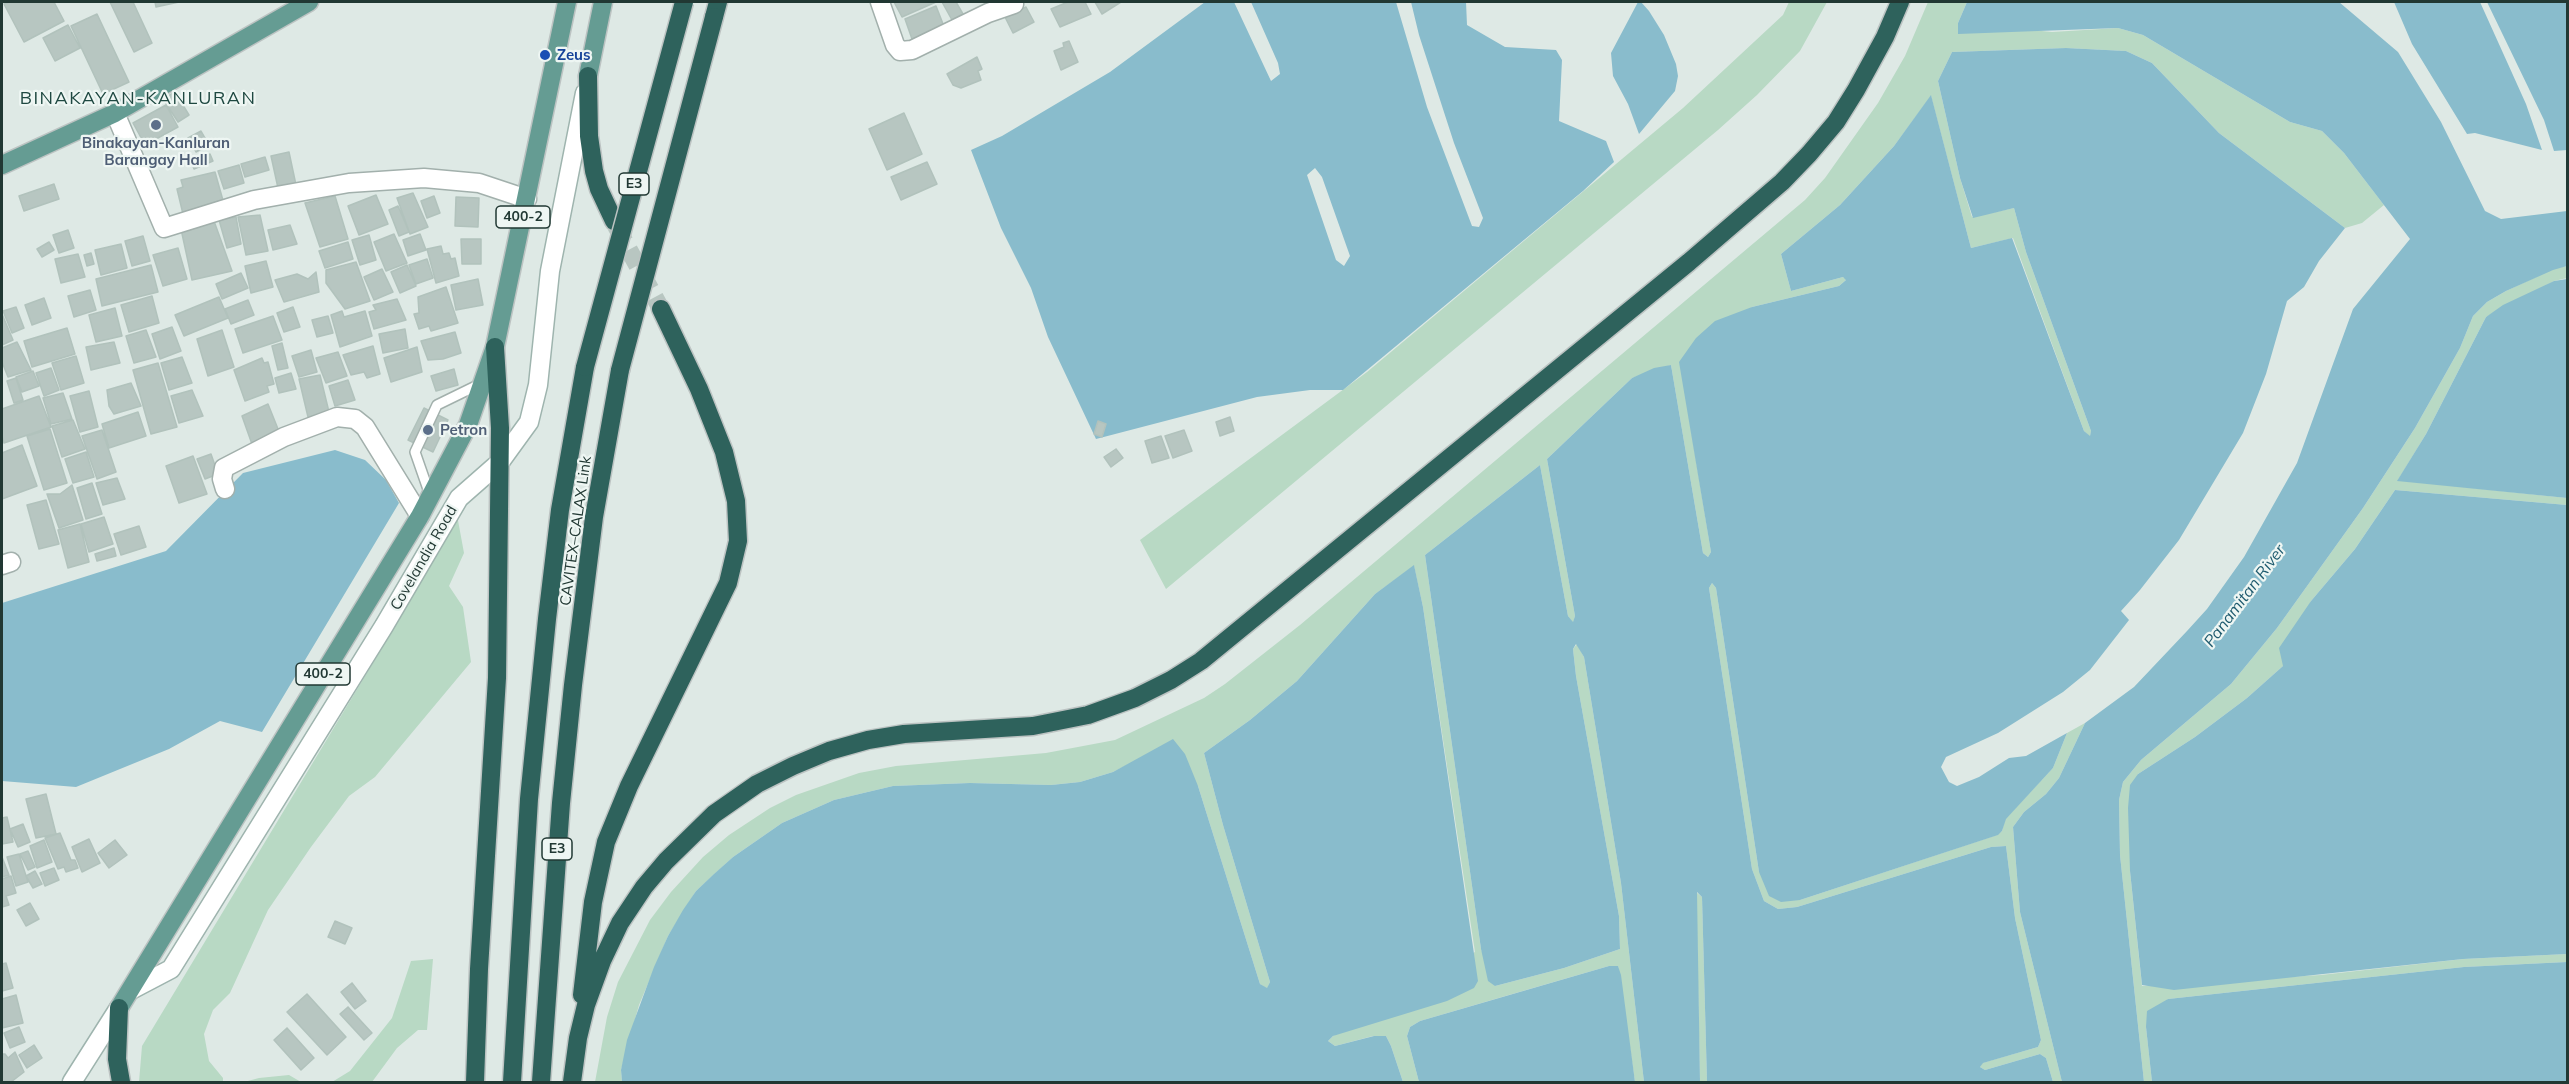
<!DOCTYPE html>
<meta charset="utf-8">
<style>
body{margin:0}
#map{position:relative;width:2569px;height:1084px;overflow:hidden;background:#dee9e5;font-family:Mulish,sans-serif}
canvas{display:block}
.frame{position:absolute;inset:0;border:3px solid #213833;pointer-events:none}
</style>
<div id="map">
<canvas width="2569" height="1084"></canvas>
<div class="frame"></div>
</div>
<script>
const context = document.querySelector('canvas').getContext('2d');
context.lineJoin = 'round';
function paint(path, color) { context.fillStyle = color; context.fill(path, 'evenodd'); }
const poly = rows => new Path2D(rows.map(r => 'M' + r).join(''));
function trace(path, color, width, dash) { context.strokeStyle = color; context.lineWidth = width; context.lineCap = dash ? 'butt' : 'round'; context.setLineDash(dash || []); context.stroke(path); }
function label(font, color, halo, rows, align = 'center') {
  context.font = font + ' Mulish,sans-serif'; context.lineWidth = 4.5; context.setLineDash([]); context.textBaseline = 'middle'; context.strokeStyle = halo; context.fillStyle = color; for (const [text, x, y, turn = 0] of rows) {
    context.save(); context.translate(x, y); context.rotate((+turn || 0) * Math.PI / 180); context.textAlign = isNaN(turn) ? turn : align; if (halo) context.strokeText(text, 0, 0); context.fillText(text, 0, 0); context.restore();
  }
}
const green = poly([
 [1789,2,1827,2,1800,51,1757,95,1718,130,1166,589,1140,540,1367,372,1683,108,1783,15],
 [1928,2,1967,2,1958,23,2052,32,2118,28,2143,35,2290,122,2322,131,2344,153,2384,205,2362,223,2345,228,2219,133,2152,63,2126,51,2066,48,1952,52,1938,81,1960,178,1972,217,2014,208,2026,252,2091,431,2090,437,2084,431,2013,238,1971,248,1931,96,1894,146,1840,205,1781,254,1791,291,1843,277,1847,279,1839,286,1752,307,1680,362,1711,552,1708,557,1703,553,1671,365,1632,378,1547,459,1575,616,1573,623,1568,616,1540,465,1425,555,1481,949,1495,986,1564,968,1620,949,1619,916,1576,676,1573,649,1577,644,1584,657,1621,883,1644,1082,1635,1082,1618,966,1609,966,1502,997,1420,1021,1410,1027,1407,1036,1419,1082,1403,1082,1391,1046,1386,1036,1373,1036,1335,1046,1328,1041,1333,1036,1475,952,1423,607,1414,566,1375,594,1297,681,1250,720,1204,753,1223,825,1270,982,1267,989,1260,984,1198,786,1141,758,1113,772,1080,782,1051,785,970,783,893,786,834,800,782,823,733,857,696,891,668,936,639,1005,621,1070,622,1082,595,1082,607,1017,618,982,650,920,671,892,703,857,729,835,770,808,796,795,859,773,896,766,1046,753,1115,740,1204,698,1225,684,1300,625,1805,200,1825,178,1878,103,1905,56],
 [2567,266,2567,278,2554,281,2486,317,2426,434,2398,480,2567,498,2567,505,2395,490,2355,549,2311,601,2283,666,2247,698,2195,737,2138,774,2130,871,2142,986,2321,975,2463,959,2567,954,2567,962,2464,967,2168,999,2146,1027,2152,1082,2144,1082,2120,855,2119,800,2123,782,2141,760,2231,684,2277,628,2363,508,2415,428,2460,348,2473,316,2487,302,2506,291,2553,269],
 [457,515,464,553,449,586,463,607,471,662,375,777,349,796,311,847,268,910,230,993,213,1010,204,1034,209,1061,223,1078,223,1082,139,1082,142,1046,388,638],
 [1712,583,1716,588,1759,872,1800,900,1997,835,2002,831,2005,819,2053,768,2067,733,2085,723,2059,778,2046,794,2024,812,2013,827,2020,912,2062,1082,2053,1082,2046,1058,2040,1054,1985,1070,1980,1067,1982,1063,2038,1047,2041,1040,2015,918,2006,846,1991,847,1797,907,1778,909,1764,901,1752,869,1709,588],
 [1696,892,1702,897,1707,1082,1700,1082],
 [433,959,427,1030,418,1030,397,1048,372,1082,332,1082,350,1071,392,1018,411,961],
 [289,1075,301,1082,244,1082,259,1078]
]);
const water = poly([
 [1205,2,1234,2,1271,81,1280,74,1278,63,1251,2,1396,2,1427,107,1472,226,1479,227,1483,218,1454,143,1419,35,1411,2,1466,2,1467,25,1505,47,1556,50,1562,60,1559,121,1606,141,1614,162,1583,191,1343,390,1310,390,1257,397,1096,439,1048,337,1031,288,1001,228,971,150,1002,136,1110,72],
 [1315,168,1322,177,1350,256,1344,266,1336,260,1307,175],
 [1638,2,1641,2,1649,11,1664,35,1676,64,1678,76,1675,91,1639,134,1628,104,1613,76,1611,53],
 [1967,2,2339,2,2398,52,2441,122,2485,211,2501,219,2567,211,2567,266,2553,270,2506,291,2487,302,2473,316,2460,348,2415,428,2363,508,2277,628,2231,684,2141,760,2123,782,2119,800,2120,855,2144,1082,2062,1082,2020,912,2013,827,2024,812,2046,794,2059,778,2085,723,2134,687,2187,631,2207,609,2244,557,2297,463,2353,309,2410,239,2344,153,2322,131,2290,122,2143,35,2118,28,1958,34,1958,23],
 [2394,2,2480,2,2526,104,2542,150,2475,133,2467,134,2412,44],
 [2487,2,2567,2,2567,150,2554,151,2544,120],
 [2066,48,2126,51,2152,63,2219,133,2345,228,2319,261,2304,287,2287,301,2266,374,2243,433,2179,540,2140,590,2121,611,2129,620,2090,670,2063,692,1998,733,1946,757,1941,767,1949,782,1957,786,1979,777,2009,758,2026,756,2067,733,2053,768,2006,819,2002,831,1998,835,1800,900,1781,902,1769,896,1759,872,1716,588,1712,583,1709,588,1752,869,1764,901,1778,909,1797,907,1991,847,2006,846,2015,918,2041,1040,2038,1047,1983,1063,1980,1067,1985,1070,2040,1054,2046,1058,2053,1082,1707,1082,1702,897,1697,892,1700,1082,1644,1082,1621,883,1584,657,1576,644,1573,649,1576,676,1619,916,1620,949,1564,968,1495,986,1488,981,1481,949,1425,555,1540,465,1568,616,1573,622,1575,616,1547,459,1632,378,1654,368,1671,365,1703,553,1708,557,1711,552,1679,362,1696,338,1715,321,1752,307,1839,286,1846,280,1843,277,1791,291,1781,254,1840,205,1894,146,1931,95,1971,248,2012,238,2084,431,2090,436,2091,431,2026,252,2014,208,1973,218,1960,178,1938,81,1952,52],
 [2567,279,2567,498,2397,481,2426,434,2486,317,2503,305,2554,281],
 [335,450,365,460,386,480,399,503,262,732,220,721,169,749,76,787,2,781,2,603,166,551,243,473],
 [2395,490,2567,505,2567,954,2463,959,2174,990,2142,985,2130,871,2128,808,2130,785,2138,774,2195,737,2247,698,2283,666,2279,648,2311,601,2355,549],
 [1414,565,1423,607,1478,981,1474,988,1447,1001,1333,1036,1328,1041,1335,1046,1374,1036,1386,1036,1391,1046,1403,1082,622,1082,621,1070,627,1040,654,967,668,936,683,910,696,891,714,874,733,857,782,823,834,800,893,786,970,783,1051,785,1080,782,1113,772,1173,739,1185,754,1198,786,1260,984,1267,988,1270,982,1223,825,1204,753,1250,720,1297,681,1375,594],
 [2567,962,2567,1082,2152,1082,2146,1027,2147,1011,2168,999,2464,967],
 [1609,966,1618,966,1621,975,1635,1082,1419,1082,1407,1036,1410,1027,1420,1021]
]);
const building = poly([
 [10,2,54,2,64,21,24,42,4,4,10,2],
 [110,2,133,2,152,43,134,52,110,2],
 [155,2,179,2,156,7,155,2],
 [894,2,936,2,902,17,894,2],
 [942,2,956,2,963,14,952,20,942,2],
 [1068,2,1085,2,1091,14,1060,27,1051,9,1068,2],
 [1095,2,1121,2,1102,14,1095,2],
 [936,6,945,29,912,39,905,19,936,6],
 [1026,7,1034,22,1013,33,1005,17,1026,7],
 [97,14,129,82,103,94,71,26,97,14],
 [68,25,80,48,55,61,43,38,68,25],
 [1069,41,1078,62,1061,70,1054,51,1064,47,1063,43,1069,41],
 [977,57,982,69,978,71,981,80,961,88,953,85,947,74,977,57],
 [175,92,189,115,178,122,163,99,175,92],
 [166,105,178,127,145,145,133,123,166,105],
 [904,113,922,154,887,170,869,129,904,113],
 [201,131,209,145,196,152,188,138,201,131],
 [289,152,296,185,278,188,271,156,289,152],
 [210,154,213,161,194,169,191,161,210,154],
 [265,157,269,170,245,177,241,164,265,157],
 [927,162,937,184,901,200,891,177,927,162],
 [239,165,244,183,224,189,218,171,239,165],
 [215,172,224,204,183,214,177,189,183,187,181,180,215,172],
 [54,184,59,199,24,211,19,196,54,184],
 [413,193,428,227,410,234,397,198,413,193],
 [376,195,388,224,359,235,348,206,376,195],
 [335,196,348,239,320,247,305,203,335,196],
 [434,196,440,213,427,218,421,201,434,196],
 [456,197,479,198,478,227,455,226,456,197],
 [398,206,409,232,399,236,389,210,398,206],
 [260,215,268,251,246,255,238,217,260,215],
 [236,217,241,244,227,248,219,220,236,217],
 [214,221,232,271,192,280,181,229,214,221],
 [290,225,297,244,273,250,268,230,290,225],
 [68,230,74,248,59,253,53,235,68,230],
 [394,234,407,263,386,271,374,242,394,234],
 [420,234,426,250,408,256,403,240,420,234],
 [369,235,376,260,360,265,352,240,369,235],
 [143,236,150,261,132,266,125,241,143,236],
 [461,239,481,239,481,264,462,264,461,239],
 [49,242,54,250,42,257,37,249,49,242],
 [348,242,353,259,325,268,319,251,348,242],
 [121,244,127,268,101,275,95,250,121,244],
 [441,246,443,254,449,253,451,259,455,258,459,276,436,283,427,249,441,246],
 [178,248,187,279,163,286,153,255,178,248],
 [91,253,94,264,87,266,84,255,91,253],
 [78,254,85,277,61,283,55,259,78,254],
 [427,259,433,278,416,284,409,265,427,259],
 [266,261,273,287,251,293,245,266,266,261],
 [356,262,370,301,345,309,326,283,326,270,356,262],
 [151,265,158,292,102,306,96,279,151,265],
 [407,265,416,286,400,293,391,272,407,265],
 [382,269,393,292,374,300,364,277,382,269],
 [316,272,319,292,284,302,275,280,297,274,308,279,316,272],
 [241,273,248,288,222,299,216,284,241,273],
 [478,279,483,305,456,310,451,285,478,279],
 [446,287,458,323,431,331,429,326,419,329,414,314,419,313,418,297,446,287],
 [90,290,96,310,74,317,68,296,90,290],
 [152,296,159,323,129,332,121,305,152,296],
 [219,297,228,318,184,336,175,315,219,297],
 [44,298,51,318,32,325,25,305,44,298],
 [397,299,406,320,374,329,369,312,376,310,373,305,397,299],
 [248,300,254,315,231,324,225,309,248,300],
 [16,307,24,328,12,333,3,311,16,307],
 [293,307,300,327,284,332,277,313,293,307],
 [115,308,122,336,96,342,89,315,115,308],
 [342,311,344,317,365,311,372,336,340,347,331,315,342,311],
 [2,314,13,340,2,345,2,314],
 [273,316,282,340,243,353,235,329,273,316],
 [328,316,333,333,317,337,312,320,328,316],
 [172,327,181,351,160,359,152,334,172,327],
 [67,328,75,354,32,367,24,341,67,328],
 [405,329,408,348,383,353,379,334,405,329],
 [146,330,156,357,134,363,126,336,146,330],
 [222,330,234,367,208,376,197,339,222,330],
 [455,332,461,353,443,359,428,360,421,341,455,332],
 [17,342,31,370,8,377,2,362,2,348,17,342],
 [114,342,120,363,91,370,86,347,114,342],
 [282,343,288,368,278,370,272,346,282,343],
 [373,346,380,374,367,378,364,372,351,375,343,355,373,346],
 [417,347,422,372,391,382,384,358,417,347],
 [311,350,317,372,299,377,292,356,311,350],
 [338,352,347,376,326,383,316,358,338,352],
 [76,356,84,383,61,390,52,363,76,356],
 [182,357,192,383,169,390,161,363,182,357],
 [262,358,264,363,268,362,274,384,267,386,269,392,245,401,234,370,262,358],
 [158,363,177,427,151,434,133,370,158,363],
 [51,368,59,390,44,396,36,373,51,368],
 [454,369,458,385,436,391,431,376,454,369],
 [33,371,39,386,22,392,16,377,33,371],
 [291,373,296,389,279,393,275,378,291,373],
 [320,375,329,412,308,417,299,379,320,375],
 [16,378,23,400,14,403,7,381,16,378],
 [348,380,355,400,335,406,329,386,348,380],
 [131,383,141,406,114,414,109,406,107,390,131,383],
 [192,390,203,416,179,423,171,396,192,390],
 [89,391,98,427,80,432,70,396,89,391],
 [63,393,72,419,51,424,43,398,63,393],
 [39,396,51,427,4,443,2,436,2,409,39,396],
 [268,404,280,434,253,447,242,416,268,404],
 [424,408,448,420,433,452,408,440,424,408],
 [138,412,146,436,109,448,102,424,138,412],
 [1230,417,1234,431,1220,436,1216,422,1230,417],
 [73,420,85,449,62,457,52,426,73,420],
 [1098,421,1106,424,1102,437,1094,434,1098,421],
 [50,429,67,483,44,490,27,436,50,429],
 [102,430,116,472,97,479,82,436,102,430],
 [1184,430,1192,451,1173,458,1165,436,1184,430],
 [1161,436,1169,458,1152,463,1145,441,1161,436],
 [22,445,37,486,2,499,2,453,22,445],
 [1116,449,1123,458,1111,467,1104,457,1116,449],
 [86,452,94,477,73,483,65,459,86,452],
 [211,454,218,474,205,479,197,459,211,454],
 [193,456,207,494,179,503,166,466,193,456],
 [117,478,125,499,103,505,96,483,117,478],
 [92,483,102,514,86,519,77,488,92,483],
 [72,485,83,520,59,528,47,494,60,494,72,485],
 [46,500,59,544,39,549,27,505,46,500],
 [104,517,113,544,89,552,81,524,104,517],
 [80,524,89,562,68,568,58,530,80,524],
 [139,526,146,547,121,555,114,534,139,526],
 [114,548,116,556,97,561,95,554,114,548],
 [46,794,56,834,36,838,26,799,46,794],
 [7,817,13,842,2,844,2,818,7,817],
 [23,824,30,842,18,847,10,829,23,824],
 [60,833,71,860,75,860,78,868,66,872,64,867,58,869,45,838,60,833],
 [89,839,100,863,82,872,72,847,89,839],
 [44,840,52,862,37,868,30,846,44,840],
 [115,840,127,855,109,868,98,853,115,840],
 [28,851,35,867,28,870,20,854,28,851],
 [19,854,28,882,16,886,7,857,19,854],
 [2,857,9,875,2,877,2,857],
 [54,868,59,880,45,886,40,873,54,868],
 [35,871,42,884,33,888,26,876,35,871],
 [11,876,16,893,6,896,9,905,2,907,2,879,11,876],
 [30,903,39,919,26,926,17,910,30,903],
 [335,921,352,928,345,944,328,937,335,921],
 [6,963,13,988,2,991,2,964,6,963],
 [352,983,366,1001,355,1009,341,992,352,983],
 [307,994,346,1037,327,1055,287,1012,307,994],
 [16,995,23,1023,2,1028,2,999,16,995],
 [348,1007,372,1033,364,1040,340,1014,348,1007],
 [19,1027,25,1042,10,1048,4,1033,19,1027],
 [287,1028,314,1058,301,1070,274,1040,287,1028],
 [34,1045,42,1058,27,1068,19,1055,34,1045],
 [15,1052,24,1072,11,1082,2,1082,2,1054,5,1054,8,1058,15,1052]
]);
const highwayTunnel = poly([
 [616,226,661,309]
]);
const lane = poly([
 [430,495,415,452,437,405,480,384]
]);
const street = poly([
 [880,2,895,45,900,51,912,50,988,13,1014,4],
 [115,113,164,228,254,200,349,183,424,178,479,183,527,199],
 [225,489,222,479,224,468,284,437,337,417,355,419,365,427,420,516],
 [2,565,11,562]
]);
const secondary = poly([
 [131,990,171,969,384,626,459,498,500,462,529,422,538,385,550,271,585,93],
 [72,1082,119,1008]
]);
const primary = poly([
 [588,76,603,2],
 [2,165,115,113,309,2],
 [119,1008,420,516,468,425,495,347,567,2]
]);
const highway = poly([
 [714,17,718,2],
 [588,76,589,136,594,171,599,189,614,221],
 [582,995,593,902,606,842,629,786,728,583,738,541,736,501,724,452,699,389,661,309],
 [119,1008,117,1059,121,1082],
 [475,1082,479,969,497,678,500,428,495,347],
 [512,1082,529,799,547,619,560,510,585,367],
 [541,1082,561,803,573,685,594,517,620,370],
 [572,1082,578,1038,586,1005,602,961,620,923,644,887,666,861,714,814,757,784,793,766,829,751,868,740,904,734,1033,726,1088,715,1135,698,1171,680,1201,661,1689,262,1782,182,1809,154,1836,122,1856,90,1885,37,1900,2]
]);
const highwayBridge = poly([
 [585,367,684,2],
 [620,370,714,17]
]);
const markers = [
 [545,55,6,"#1a4fb4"],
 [156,125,6,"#5c6f8a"],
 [428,430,6,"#5c6f8a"]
];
const shields = [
 [634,184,30],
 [523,217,54],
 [323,674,54],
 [557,849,30]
];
const shieldNames = [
 ["E3",634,184],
 ["400-2",523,217],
 ["400-2",323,674],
 ["E3",557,849]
];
const transitNames = [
 ["Zeus",557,55]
];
const serviceNames = [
 ["Binakayan-Kanluran",156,143],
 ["Barangay Hall",156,160],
 ["Petron",440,430,"left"]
];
const streetNames = [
 ["CAVITEX–CALAX Link",576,531,-82],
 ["Covelandia Road",424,558,-60]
];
const waterNames = [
 ["Panamitan River",2245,596,-53]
];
const quarterNames = [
 ["BINAKAYAN-KANLURAN",138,99]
];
paint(green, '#b8d9c4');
paint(water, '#89bccc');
paint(building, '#b7c6c1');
trace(building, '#b1c2bc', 1.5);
trace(highwayTunnel, '#b8c6c1', 18, [18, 9]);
trace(lane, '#a2b0ac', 12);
trace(street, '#a2b0ac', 21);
trace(secondary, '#9eb4ae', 21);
trace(primary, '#bcc3c2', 21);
trace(highway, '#bcc3c2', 21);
trace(lane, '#fff', 9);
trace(street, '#fff', 18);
trace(secondary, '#fff', 18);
trace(primary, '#659c93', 18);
trace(highway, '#2e625c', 18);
trace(highwayBridge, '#bcc3c2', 21, []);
trace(highwayBridge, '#2e625c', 18);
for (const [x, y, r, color] of markers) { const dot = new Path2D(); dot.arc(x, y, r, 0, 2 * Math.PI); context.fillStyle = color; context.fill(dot); trace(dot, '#eef6f3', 2); }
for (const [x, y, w] of shields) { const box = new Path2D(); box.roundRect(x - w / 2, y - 11, w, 22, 4.5); context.fillStyle = '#eef6f3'; context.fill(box); trace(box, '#213833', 1.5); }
label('bold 14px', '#213833', null, shieldNames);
label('bold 15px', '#164399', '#eef6f3', transitNames, 'left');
label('bold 15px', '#4e5e75', '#eef6f3', serviceNames);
label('15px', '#213833', '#eef6f3', streetNames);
label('italic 16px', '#1f5b6f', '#eef6f3', waterNames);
context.letterSpacing = '1.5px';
label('18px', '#1e4841', '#eef6f3', quarterNames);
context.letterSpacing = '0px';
</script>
